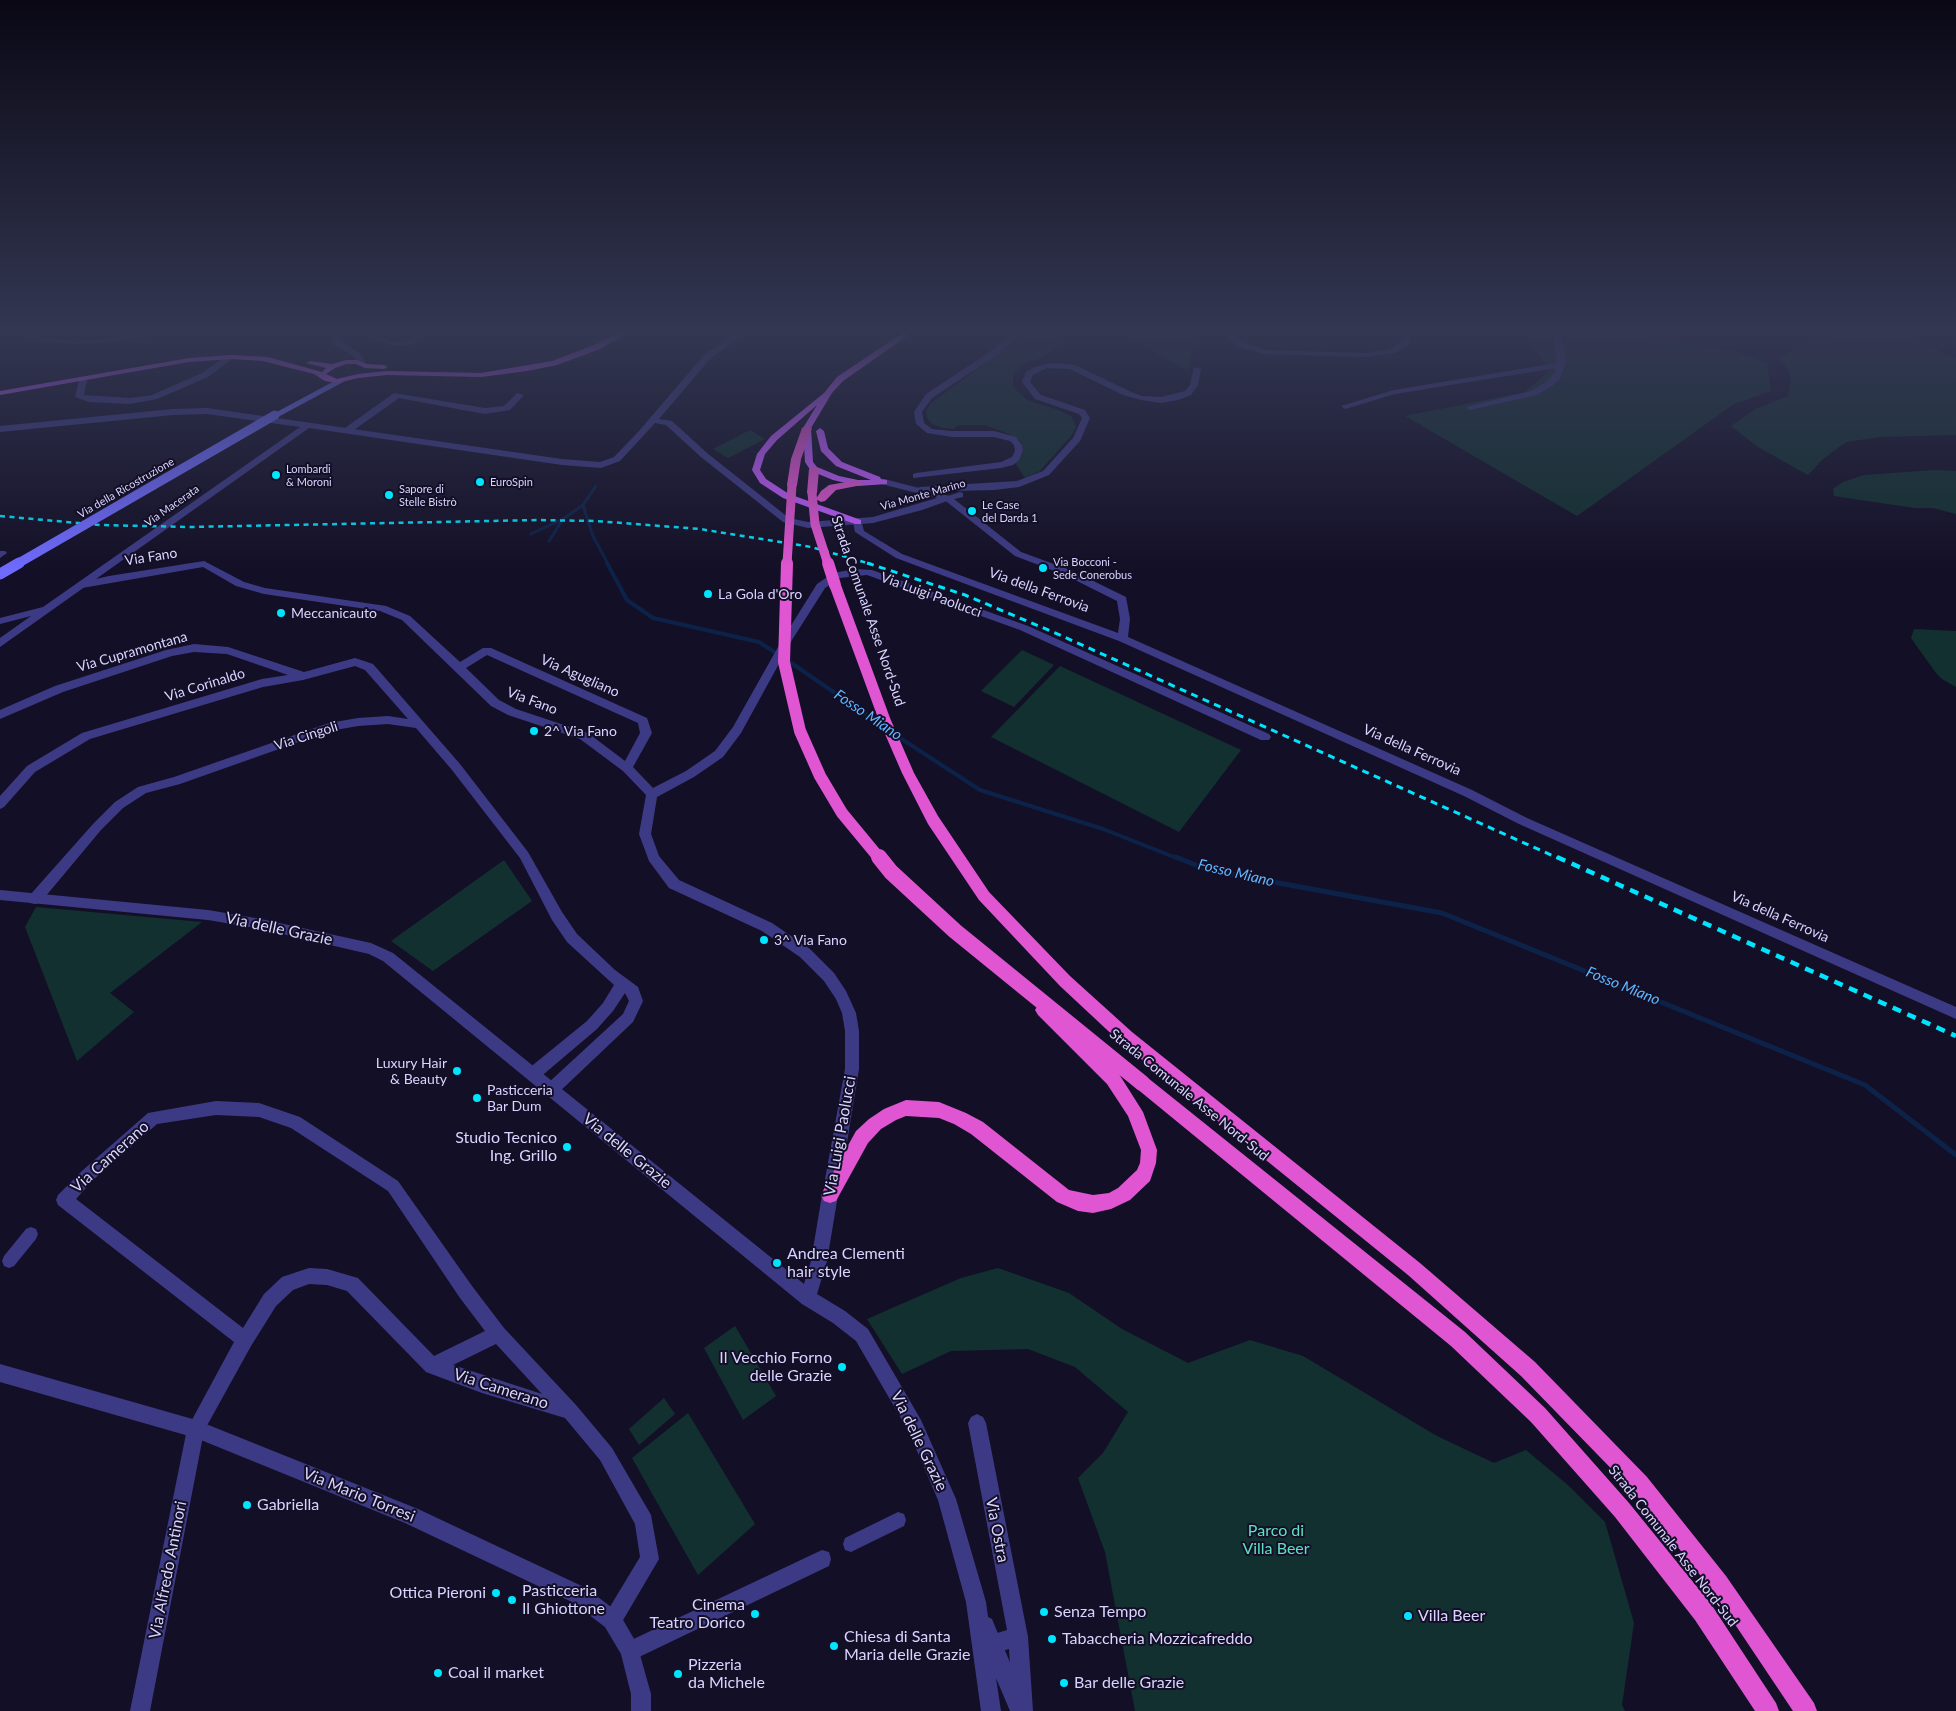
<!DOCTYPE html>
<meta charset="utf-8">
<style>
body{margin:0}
canvas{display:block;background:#130f26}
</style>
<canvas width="1956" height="1711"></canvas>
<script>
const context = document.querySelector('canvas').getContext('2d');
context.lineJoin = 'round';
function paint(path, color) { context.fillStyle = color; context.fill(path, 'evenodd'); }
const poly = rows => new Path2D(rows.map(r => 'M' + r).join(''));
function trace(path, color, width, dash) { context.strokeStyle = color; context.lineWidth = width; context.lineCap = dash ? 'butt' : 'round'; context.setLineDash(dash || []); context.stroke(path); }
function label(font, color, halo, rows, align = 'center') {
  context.font = font + ' Lato,sans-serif'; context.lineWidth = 4; context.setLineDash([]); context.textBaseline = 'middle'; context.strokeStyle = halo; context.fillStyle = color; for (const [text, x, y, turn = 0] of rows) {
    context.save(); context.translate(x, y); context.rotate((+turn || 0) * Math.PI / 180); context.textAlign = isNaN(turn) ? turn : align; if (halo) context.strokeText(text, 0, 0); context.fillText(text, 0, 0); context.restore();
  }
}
const green = poly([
 [1026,332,1058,332,1059,345,1041,358,1026,362,1013,374,1013,387,1027,400,1061,411,1072,417,1076,427,1071,436,1040,471,1025,478,1015,463,1023,453,1021,442,1009,434,984,425,959,425,953,429,943,428,932,424,927,417,926,411,930,404,1022,336],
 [1117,332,1196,332,1188,371,1153,351],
 [1524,332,1633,332,1671,342,1735,351,1767,363,1771,391,1734,404,1577,516,1405,416,1525,392,1549,371],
 [1835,332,1921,332,1914,338,1919,343,1956,358,1956,435,1880,437,1846,442,1823,459,1808,475,1758,447,1731,426,1755,409,1788,396,1791,378,1788,369,1778,357],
 [750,430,765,439,728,458,713,449],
 [1935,470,1956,471,1956,514,1933,508,1915,508,1834,496,1833,489,1843,482,1864,475],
 [1914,629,1956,631,1956,687,1942,679,1936,673,1911,638],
 [1022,650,1054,665,1014,707,981,691],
 [1060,666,1241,750,1179,832,991,737],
 [504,860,532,901,433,971,391,941],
 [36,907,202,922,110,993,134,1012,77,1061,25,927],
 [998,1268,1069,1293,1122,1329,1188,1363,1250,1340,1303,1356,1437,1436,1494,1463,1526,1450,1569,1486,1605,1522,1634,1623,1622,1705,1625,1711,1135,1711,1105,1552,1078,1478,1103,1453,1128,1412,1075,1367,1028,1349,951,1351,902,1374,867,1319,961,1278],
 [735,1326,776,1396,743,1420,704,1348],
 [664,1398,675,1414,639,1445,629,1429],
 [688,1413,755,1524,698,1575,632,1458]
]);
const streamFar2 = poly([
 [583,505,593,536,608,564],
 [531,534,563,519,583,505,596,486],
 [549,541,563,519]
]);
const streamFar1 = poly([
 [607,563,627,600,653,618,759,642,779,655],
 [787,660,886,728],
 [894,734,980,790,1103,829,1179,859]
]);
const stream = poly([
 [1176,857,1208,870,1442,913,1865,1085,1956,1155]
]);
const pedestrian = poly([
 [31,1227,36,1229,38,1234,36,1239,14,1266,9,1268,4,1266,2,1261,4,1256,26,1229,31,1227],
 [898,1512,904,1514,906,1520,904,1526,851,1552,845,1550,843,1544,845,1538,898,1512]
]);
const minor = poly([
 [6,332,19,332,43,338,77,340,102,339,148,332,167,332,163,334,102,343,77,344,43,342,6,332],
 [331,332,339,332,340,341,361,354,365,363,364,365,358,365,355,357,333,344,331,332],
 [358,332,369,332,395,342,409,340,421,332,430,332,414,344,394,346,358,332],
 [1014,332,1023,332,997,355,932,398,922,412,924,423,932,429,952,431,994,431,1016,437,1022,445,1023,451,1019,460,1013,465,1001,468,913,478,913,474,916,473,1001,462,1012,457,1015,451,1014,445,1010,441,994,437,952,437,927,433,916,424,914,412,926,394,991,351,1014,332],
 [1221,332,1230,332,1245,343,1265,350,1367,353,1390,349,1403,341,1405,332,1413,332,1410,344,1395,353,1367,357,1264,354,1239,347,1221,332],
 [1552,332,1560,332,1566,361,1561,377,1552,386,1537,395,1470,410,1466,407,1531,391,1546,382,1554,374,1556,368,1395,394,1345,409,1341,406,1394,390,1557,363,1552,332],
 [228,355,235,357,208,377,157,399,130,404,89,402,75,397,79,380,83,378,87,380,84,395,130,398,152,395,202,373,228,355],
 [1057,363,1075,365,1129,391,1142,396,1161,397,1185,391,1190,385,1194,367,1201,369,1198,385,1191,395,1178,400,1161,403,1141,400,1123,395,1070,369,1047,368,1033,375,1030,382,1041,395,1085,410,1090,418,1080,441,1049,475,1019,487,994,490,917,492,917,488,920,487,1017,481,1043,471,1073,438,1082,418,1079,414,1035,399,1022,382,1026,372,1033,368,1045,364,1057,363],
 [394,393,485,408,504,406,517,393,524,395,510,410,485,414,399,398,351,432,345,432,345,428,394,393],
 [960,492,963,493,963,497,954,499,1021,552,1073,571,1126,597,1130,619,1128,637,1472,790,1527,818,1956,1007,1956,1019,1519,824,1464,796,1119,641,896,558,855,532,853,522,855,520,861,520,864,531,902,554,1118,633,1120,619,1117,601,1065,575,1015,556,942,498,960,492],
 [0,551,5,551,7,553,0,558,0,551],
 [204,561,244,582,265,588,386,606,410,616,460,662,483,648,491,648,647,718,652,733,633,767,653,788,686,771,715,751,733,727,782,640,817,584,833,573,855,569,872,570,1028,626,1269,734,1271,737,1269,740,1261,740,1020,630,867,575,840,578,825,588,792,640,741,733,723,757,694,777,657,797,651,834,659,856,679,880,772,923,810,949,834,973,846,991,856,1013,859,1031,859,1069,840,1185,837,1190,832,1193,827,1190,824,1185,845,1069,845,1031,842,1013,836,999,824,981,800,957,762,931,669,888,649,861,639,834,646,795,623,771,580,739,508,715,491,706,402,620,380,611,264,594,236,586,203,567,82,588,77,585,78,583,109,576,204,561],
 [487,655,638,723,640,733,625,761,588,733,516,709,499,700,466,668,487,655],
 [194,644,228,647,304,672,355,658,373,664,460,764,528,852,562,912,577,934,615,970,638,987,643,1001,633,1022,557,1094,552,1096,547,1094,545,1089,547,1084,623,1014,629,1001,625,993,613,1011,597,1029,538,1079,533,1081,528,1079,526,1074,528,1069,587,1021,603,1003,614,985,567,942,552,920,520,858,452,770,416,728,388,724,358,726,330,731,180,784,146,793,123,808,101,830,40,903,35,904,30,903,29,899,30,895,93,824,115,802,138,787,174,777,329,723,358,718,388,716,408,719,365,670,355,666,303,680,263,687,90,739,35,772,4,807,0,809,0,796,27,766,82,733,262,679,288,675,227,654,194,652,172,656,63,692,0,719,0,710,55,686,166,650,194,644],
 [216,1101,259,1103,300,1117,398,1181,472,1286,504,1328,576,1405,612,1448,651,1515,659,1559,619,1627,612,1630,605,1627,602,1620,640,1557,635,1524,600,1460,565,1418,482,1393,426,1372,347,1291,327,1285,309,1284,293,1290,276,1306,251,1346,204,1431,150,1711,130,1711,187,1429,234,1342,58,1205,56,1200,58,1195,83,1170,148,1113,216,1101],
 [216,1115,259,1117,291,1128,388,1191,460,1298,485,1331,434,1356,358,1278,327,1269,309,1268,282,1277,264,1294,243,1328,76,1199,93,1180,157,1124,216,1115],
 [496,1344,542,1394,453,1365,496,1344],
 [977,1414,983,1417,986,1423,1028,1637,1033,1711,1013,1711,1009,1649,991,1654,984,1651,981,1644,984,1637,1007,1630,968,1423,971,1417,977,1414],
 [822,1550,829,1552,831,1559,829,1566,637,1658,630,1661,623,1658,620,1651,623,1644,822,1550]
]);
const tertiary = poly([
 [737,332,746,332,710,359,659,419,672,421,707,453,789,518,808,522,873,517,937,498,881,484,881,480,884,479,950,496,950,500,922,510,873,523,808,528,783,522,701,457,666,425,655,423,620,461,601,468,562,465,309,428,0,647,0,638,31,616,0,624,0,618,43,607,300,427,207,414,173,415,0,432,0,426,173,409,207,408,562,459,600,462,614,457,639,431,704,355,737,332],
 [0,890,208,910,261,919,371,943,393,953,804,1284,811,1261,822,1195,824,1190,830,1187,836,1190,838,1195,827,1261,817,1294,845,1311,868,1329,921,1420,956,1499,986,1602,988,1617,992,1619,1030,1711,1010,1711,996,1678,1001,1711,981,1711,966,1602,938,1500,909,1432,856,1341,833,1323,802,1304,383,961,369,954,261,929,208,920,0,900,0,890],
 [0,1364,196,1420,418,1509,586,1588,619,1613,637,1644,651,1694,651,1711,631,1711,631,1694,621,1654,605,1627,572,1602,405,1523,196,1438,0,1382,0,1364]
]);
const secondary = poly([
 [340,378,347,380,278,417,271,415,340,378]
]);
const primary = poly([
 [619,332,629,332,600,349,557,365,527,371,481,377,387,375,358,378,337,383,325,381,314,374,263,361,231,359,189,362,0,395,0,391,189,358,231,355,268,357,322,372,326,368,306,363,310,361,332,364,346,360,357,360,367,364,384,365,388,367,384,369,365,368,356,364,346,364,335,368,326,374,337,379,358,374,387,371,481,373,552,361,594,345,619,332],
 [904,332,913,332,843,381,832,393,811,428,813,462,817,467,839,476,858,480,871,480,836,466,821,451,816,431,820,428,824,431,828,448,842,462,880,477,881,479,887,480,887,484,858,486,833,480,811,471,805,462,803,428,817,405,777,440,765,454,760,470,766,479,789,494,861,520,861,524,855,524,783,498,760,483,752,470,757,454,771,436,824,393,837,377,904,332]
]);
const trunk = poly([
 [807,425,812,428,801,459,797,485,796,487,788,487,787,485,791,459,802,428,807,425],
 [814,466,819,469,817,493,812,496,807,493,809,469,814,466],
 [858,480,863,483,862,485,836,490,825,501,821,502,816,499,821,491,829,485,858,480],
 [835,582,841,585,890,718,914,773,938,816,989,892,1070,976,1132,1032,1420,1263,1535,1362,1647,1477,1726,1576,1814,1703,1817,1711,1793,1711,1712,1590,1633,1491,1521,1376,1408,1275,1120,1042,1060,986,979,900,928,824,902,773,878,718,829,585,835,582],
 [1043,1003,1048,1005,1119,1074,1143,1112,1157,1150,1156,1163,1150,1181,1130,1200,1111,1209,1093,1213,1078,1211,1057,1202,971,1134,954,1124,939,1118,906,1116,896,1120,881,1129,868,1143,836,1201,830,1203,824,1201,821,1195,824,1189,856,1131,869,1119,884,1109,906,1100,939,1102,966,1113,983,1122,1069,1190,1093,1195,1109,1193,1118,1188,1137,1170,1140,1163,1141,1150,1128,1116,1107,1084,1038,1015,1035,1010,1038,1005,1043,1003],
 [1142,1076,1148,1078,1465,1332,1545,1408,1629,1503,1711,1604,1776,1703,1779,1711,1755,1711,1695,1620,1615,1517,1531,1422,1451,1346,1136,1088,1134,1083,1136,1078,1142,1076]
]);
const railFar2 = poly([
 [0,516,100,525,189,527,538,520,596,521,700,529,811,547,871,564]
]);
const railFar1 = poly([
 [867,563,965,595,1053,632,1560,859]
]);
const rail = poly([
 [1557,857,1956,1036]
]);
const secondaryBridgeFar1 = poly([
 [17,564,275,415]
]);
const secondaryBridge = poly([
 [0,574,19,563]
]);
const trunkBridgeFar2 = poly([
 [812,493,815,524,828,564],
 [787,564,792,485]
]);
const trunkBridgeFar1 = poly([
 [787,563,784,662,800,731,820,776,842,813,880,859],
 [828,563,835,585]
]);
const trunkBridge = poly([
 [879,857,891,872,955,931,1142,1083]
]);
const markers = [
 [276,475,5,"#00e5ff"],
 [480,482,5,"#00e5ff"],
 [389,495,5,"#00e5ff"],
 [972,511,5,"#00e5ff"],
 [1043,568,5,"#00e5ff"],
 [708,594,5,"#00e5ff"],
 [281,613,5,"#00e5ff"],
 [534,731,5,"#00e5ff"],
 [764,940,5,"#00e5ff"],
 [457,1071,5,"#00e5ff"],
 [477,1098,5,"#00e5ff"],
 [567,1147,5,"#00e5ff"],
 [777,1263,5,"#00e5ff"],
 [842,1367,5,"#00e5ff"],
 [247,1505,5,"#00e5ff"],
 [496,1593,5,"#00e5ff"],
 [512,1600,5,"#00e5ff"],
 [1044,1612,5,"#00e5ff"],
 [755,1614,5,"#00e5ff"],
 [1408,1616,5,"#00e5ff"],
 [1052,1639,5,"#00e5ff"],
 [834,1646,5,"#00e5ff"],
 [438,1673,5,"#00e5ff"],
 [678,1674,5,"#00e5ff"],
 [1064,1683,5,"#00e5ff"]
];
const farPoinames = [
 ["Lombardi",286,469],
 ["& Moroni",286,482],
 ["EuroSpin",490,482],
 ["Sapore di",399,489],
 ["Stelle Bistrò",399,502],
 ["Le Case",982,505],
 ["del Darda 1",982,518],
 ["Via Bocconi -",1053,562],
 ["Sede Conerobus",1053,575]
];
const farStreetnames = [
 ["Via della Ricostruzione",126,488,-30],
 ["Via Monte Marino",923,495,-16],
 ["Via Macerata",172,506,-35]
];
const streetNames = [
 ["Via Fano",151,557,-9],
 ["Via della Ferrovia",1039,590,20],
 ["Via Luigi Paolucci",931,595,20],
 ["Strada Comunale Asse Nord-Sud",868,611,71],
 ["Via Cupramontana",132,652,-16],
 ["Via Agugliano",580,676,24],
 ["Via Corinaldo",205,685,-17],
 ["Via Fano",532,701,21],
 ["Via Cingoli",306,736,-18],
 ["Via della Ferrovia",1412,750,24],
 ["Via della Ferrovia",1780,917,24],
 ["Strada Comunale Asse Nord-Sud",1189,1095,39],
 ["Strada Comunale Asse Nord-Sud",1673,1546,52]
];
const poiNames = [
 ["La Gola d'Oro",718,594],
 ["Meccanicauto",291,613],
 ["2^ Via Fano",544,731],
 ["3^ Via Fano",774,940],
 ["Luxury Hair",447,1063,"right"],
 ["& Beauty",447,1079,"right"],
 ["Pasticceria",487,1090],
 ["Bar Dum",487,1106]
];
const waterNames = [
 ["Fosso Miano",868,715,34],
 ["Fosso Miano",1236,873,13],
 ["Fosso Miano",1623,986,22]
];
const nearStreetnames = [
 ["Via delle Grazie",279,929,12],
 ["Via Luigi Paolucci",840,1136,-80],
 ["Via delle Grazie",627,1151,39],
 ["Via Camerano",110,1157,-42],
 ["Via Camerano",501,1389,18],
 ["Via delle Grazie",919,1441,64],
 ["Via Mario Torresi",359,1495,22],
 ["Via Ostra",997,1530,79],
 ["Via Alfredo Antinori",168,1570,-79]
];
const nearPoinames = [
 ["Studio Tecnico",557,1138,"right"],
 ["Ing. Grillo",557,1156,"right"],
 ["Andrea Clementi",787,1254],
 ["hair style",787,1272],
 ["Il Vecchio Forno",832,1358,"right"],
 ["delle Grazie",832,1376,"right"],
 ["Gabriella",257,1505],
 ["Pasticceria",522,1591],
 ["Il Ghiottone",522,1609],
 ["Ottica Pieroni",486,1593,"right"],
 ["Cinema",745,1605,"right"],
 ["Teatro Dorico",745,1623,"right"],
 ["Senza Tempo",1054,1612],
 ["Villa Beer",1418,1616],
 ["Chiesa di Santa",844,1637],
 ["Maria delle Grazie",844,1655],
 ["Tabaccheria Mozzicafreddo",1062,1639],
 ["Pizzeria",688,1665],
 ["da Michele",688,1683],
 ["Coal il market",448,1673],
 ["Bar delle Grazie",1074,1683]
];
const nearParknames = [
 ["Parco di",1276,1531],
 ["Villa Beer",1276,1549]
];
paint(green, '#12302f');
trace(streamFar2, '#0c2248', 3);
trace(streamFar1, '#0c2248', 4);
trace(stream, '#0c2248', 5);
paint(pedestrian, '#3d3a85');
paint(minor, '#3d3a85');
paint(tertiary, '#3d3a85');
paint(secondary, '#6f6bff');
paint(primary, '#c25bff');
paint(trunk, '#e055d1');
trace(railFar2, '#00e5ff', 2.5, [5, 4.5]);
trace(railFar1, '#00e5ff', 3, [7, 5.5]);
trace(rail, '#00e5ff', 4.5, [9, 7]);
trace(secondaryBridgeFar1, '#6f6bff', 9);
trace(secondaryBridge, '#6f6bff', 11);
trace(trunkBridgeFar2, '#e055d1', 9);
trace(trunkBridgeFar1, '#e055d1', 12);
trace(trunkBridge, '#e055d1', 16);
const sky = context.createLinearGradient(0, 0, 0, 571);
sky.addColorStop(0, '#0a0815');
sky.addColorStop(0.58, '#333752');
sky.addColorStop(1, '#33375200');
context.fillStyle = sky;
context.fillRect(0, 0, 1956, 571);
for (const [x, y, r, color] of markers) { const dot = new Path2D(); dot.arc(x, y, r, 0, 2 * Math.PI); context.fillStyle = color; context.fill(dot); trace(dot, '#130f26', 2); }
label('11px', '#d9d4ff', '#130f26', farPoinames, 'left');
label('11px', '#d9d4ff', '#130f26', farStreetnames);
label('14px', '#d9d4ff', '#130f26', streetNames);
label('14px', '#d9d4ff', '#130f26', poiNames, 'left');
label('italic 15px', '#62b6ff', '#130f26', waterNames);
label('16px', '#d9d4ff', '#130f26', nearStreetnames);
label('16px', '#d9d4ff', '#130f26', nearPoinames, 'left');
label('16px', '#5fe0c0', '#130f26', nearParknames);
</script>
